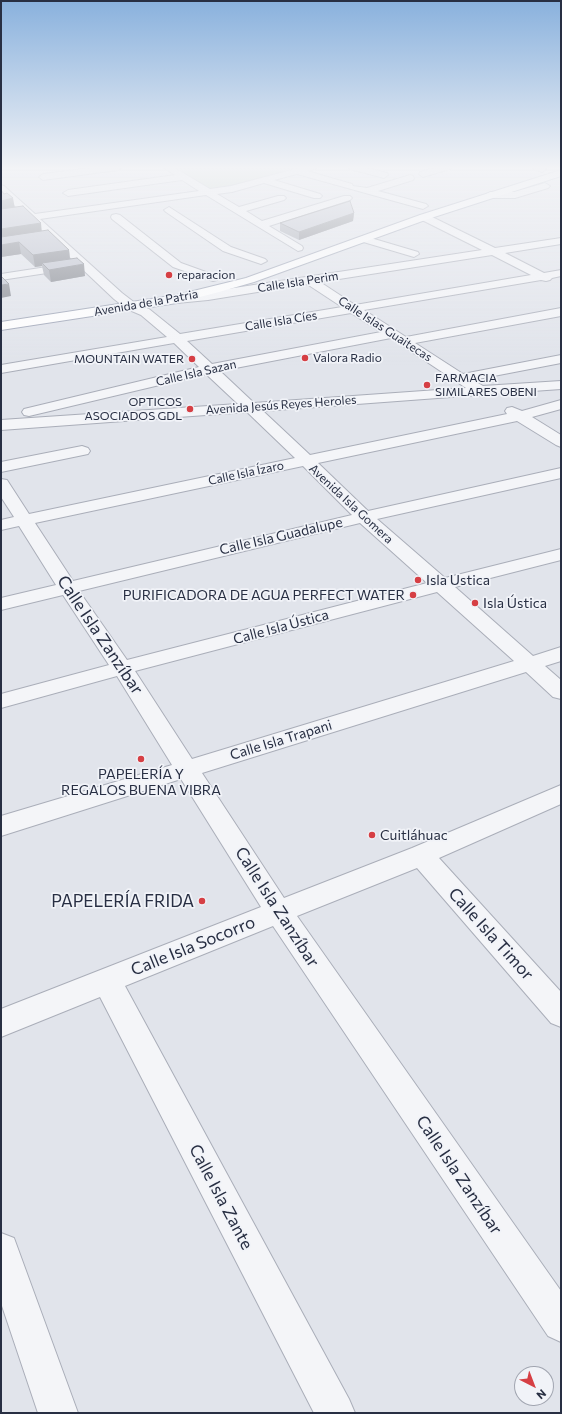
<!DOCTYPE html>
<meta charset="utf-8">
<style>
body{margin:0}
#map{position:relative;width:562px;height:1414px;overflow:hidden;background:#e1e4eb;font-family:Commissioner,sans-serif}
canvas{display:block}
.frame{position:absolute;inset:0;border:2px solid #282f43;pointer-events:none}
.north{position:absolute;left:514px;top:1366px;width:40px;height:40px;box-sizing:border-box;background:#f1f3f8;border:1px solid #a1a5b0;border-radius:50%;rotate:138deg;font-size:11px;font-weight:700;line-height:16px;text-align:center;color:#282f43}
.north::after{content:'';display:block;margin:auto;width:14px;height:18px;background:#d63f44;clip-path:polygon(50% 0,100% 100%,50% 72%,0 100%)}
</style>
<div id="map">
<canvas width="562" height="1414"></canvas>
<div class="frame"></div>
<div class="north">N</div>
</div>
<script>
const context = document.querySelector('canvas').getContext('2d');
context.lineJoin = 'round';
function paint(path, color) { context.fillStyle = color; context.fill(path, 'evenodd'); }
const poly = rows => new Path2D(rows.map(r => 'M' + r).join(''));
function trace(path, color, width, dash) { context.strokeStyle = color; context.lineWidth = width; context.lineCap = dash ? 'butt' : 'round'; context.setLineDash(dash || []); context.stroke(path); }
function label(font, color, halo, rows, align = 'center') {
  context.font = font + ' Commissioner,sans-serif'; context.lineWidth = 3.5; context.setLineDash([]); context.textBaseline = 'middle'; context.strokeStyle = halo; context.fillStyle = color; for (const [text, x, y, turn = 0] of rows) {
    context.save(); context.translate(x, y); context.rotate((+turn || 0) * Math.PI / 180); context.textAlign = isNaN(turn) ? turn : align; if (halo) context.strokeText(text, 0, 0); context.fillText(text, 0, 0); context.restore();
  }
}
const green = poly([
 [171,167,307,167,230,188,210,191]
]);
const minor = poly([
 [99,167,122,167,118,170,43,180,39,177,43,174,99,167],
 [163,167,173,167,210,189,231,186,303,167,316,167,315,169,307,171,352,184,353,186,367,188,410,175,413,176,414,178,413,180,378,191,426,204,428,206,423,209,297,174,274,180,320,194,322,196,320,198,314,198,264,183,232,192,217,194,239,207,278,196,284,196,286,198,284,200,246,211,262,221,344,196,350,196,352,198,350,200,269,226,302,246,303,248,302,250,298,251,206,195,40,219,122,293,135,303,149,309,180,334,342,307,307,284,208,300,177,303,173,302,171,299,173,296,208,292,482,250,420,219,419,217,420,215,428,215,495,248,561,238,561,244,505,253,544,273,561,270,561,276,552,278,550,280,546,281,541,280,364,310,406,337,561,308,561,316,415,343,463,374,561,355,561,363,473,380,483,386,561,381,561,389,490,394,484,397,478,395,263,411,310,455,507,414,505,411,507,408,512,407,522,411,561,400,561,409,532,417,561,435,561,447,556,445,517,421,318,463,368,511,561,468,561,478,377,519,445,578,561,549,561,560,455,587,533,656,561,647,561,661,545,666,561,680,561,699,553,697,526,672,202,773,284,898,412,848,561,785,561,804,439,858,561,992,561,1027,551,1023,417,868,297,916,561,1291,561,1342,548,1336,273,926,125,986,349,1399,355,1413,314,1413,100,997,1,1037,1,1009,261,907,181,779,1,836,1,816,172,765,117,676,1,708,1,694,109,665,63,595,1,610,1,598,56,585,19,526,1,530,1,520,14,517,1,497,1,479,7,480,29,514,295,458,247,412,1,430,1,420,238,404,206,374,29,416,24,415,22,412,24,409,199,367,174,343,1,373,1,365,167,337,141,315,127,309,114,299,78,265,77,268,73,269,1,280,1,274,73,263,76,263,1,193,1,185,4,186,35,214,199,191,182,180,68,196,63,193,68,190,175,175,163,167],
 [492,255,531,275,355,305,320,282,492,255],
 [351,313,381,332,212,364,187,341,351,313],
 [391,338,466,388,254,403,220,371,391,338],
 [303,466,352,515,73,581,35,523,303,466],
 [360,523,427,583,127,660,79,591,360,523],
 [437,592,514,661,192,759,135,671,437,592],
 [349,167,363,167,387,173,388,175,384,178,350,169,349,167],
 [438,167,451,167,450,169,423,177,419,174,420,172,438,167],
 [533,167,544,167,546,169,542,172,534,169,533,167],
 [545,183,550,186,548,188,515,198,490,198,485,195,490,192,514,192,545,183],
 [169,207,231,247,265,259,267,261,261,264,223,251,166,212,164,210,169,207],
 [116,214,120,215,181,263,217,276,219,278,217,280,213,281,173,267,112,219,111,217,112,215,116,214],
 [364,236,418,252,419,254,414,257,360,241,359,239,364,236],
 [82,446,88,448,90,451,88,454,1,472,1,462,82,446],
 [1,1233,14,1238,78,1413,38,1413,1,1303,1,1233]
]);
const major = poly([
 [561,170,561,176,428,219,254,282,219,292,177,303,1,330,1,322,177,295,246,278,420,215,561,170]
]);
const wall = poly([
 [14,207,42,231,69,250,70,259,85,276,51,282,44,275,42,266,35,267,21,254,1,257],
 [354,213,353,221,299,240,280,231,280,223]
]);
const shadedWall = poly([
 [13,198,15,209,1,212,1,201],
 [354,213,353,221,299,240,299,232],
 [41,223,42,234,1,240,1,229],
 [19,242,21,254,1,257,1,245],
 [69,250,70,261,42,263,42,266,35,267,33,255],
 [84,264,85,276,51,282,49,270],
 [9,284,11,296,1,298,1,285]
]);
const building = poly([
 [1,190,4,194,7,193,13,198,1,201,1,190],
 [350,201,354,213,299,232,280,223,350,201],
 [23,206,41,223,1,229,1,209,23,206],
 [48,230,69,250,33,255,19,242,1,245,1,237,48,230],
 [77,258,84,264,49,270,42,263,77,258],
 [1,276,9,284,1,285,1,276]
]);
const markers = [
 [169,275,4,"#d63f44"],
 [305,358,4,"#d63f44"],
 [192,359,4,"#d63f44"],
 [427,385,4,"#d63f44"],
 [190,409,4,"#d63f44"],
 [418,580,4,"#d63f44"],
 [413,595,4,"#d63f44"],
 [475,603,4,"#d63f44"],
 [141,759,4,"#d63f44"],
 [372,835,4,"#d63f44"],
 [202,901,4,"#d63f44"]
];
const farPoinames = [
 ["reparacion",177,275],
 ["Valora Radio",313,358],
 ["MOUNTAIN WATER",184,359,"right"],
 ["FARMACIA",435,378],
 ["SIMILARES OBENI",435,392],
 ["OPTICOS",182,402,"right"],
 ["ASOCIADOS GDL",182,416,"right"]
];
const farStreetnames = [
 ["Calle Isla Perim",298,282,-9],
 ["Avenida de la Patria",146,303,-10],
 ["Calle Isla Cíes",281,321,-9],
 ["Calle Islas Guaitecas",385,329,33],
 ["Calle Isla Sazan",196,373,-13],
 ["Avenida Jesús Reyes Heroles",281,405,-4],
 ["Calle Isla Ízaro",246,473,-12],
 ["Avenida Isla Gomera",351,504,43]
];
const streetNames = [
 ["Calle Isla Guadalupe",281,536,-13],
 ["Calle Isla Ústica",281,627,-15],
 ["Calle Isla Trapani",281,740,-17]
];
const poiNames = [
 ["Isla Ustica",426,580],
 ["PURIFICADORA DE AGUA PERFECT WATER",405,595,"right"],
 ["Isla Ústica",483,603],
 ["PAPELERÍA Y",141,774,"center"],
 ["REGALOS BUENA VIBRA",141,790,"center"],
 ["Cuitláhuac",380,835]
];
const nearStreetnames = [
 ["Calle Isla Zanzíbar",100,635,56],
 ["Calle Isla Zanzíbar",277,907,57],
 ["Calle Isla Timor",491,934,48],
 ["Calle Isla Socorro",193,946,-22],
 ["Calle Isla Zanzíbar",459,1175,56],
 ["Calle Isla Zante",221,1197,62]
];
const nearPoinames = [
 ["PAPELERÍA FRIDA",194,901]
];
paint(green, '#c4d5c2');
trace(minor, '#aaaeb9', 2);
trace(major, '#9fa6b7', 2);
paint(minor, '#f4f5f8');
paint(major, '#fff');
paint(wall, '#a3a7b1');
paint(shadedWall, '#858890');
paint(building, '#bec2ce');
trace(building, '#858890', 1);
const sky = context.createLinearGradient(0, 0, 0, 365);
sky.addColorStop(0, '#89b1dd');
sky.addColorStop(0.46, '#f2f3f6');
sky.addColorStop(1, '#f2f3f600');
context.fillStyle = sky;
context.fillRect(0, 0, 562, 365);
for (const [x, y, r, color] of markers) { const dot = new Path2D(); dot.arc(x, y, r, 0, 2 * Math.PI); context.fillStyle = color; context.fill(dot); trace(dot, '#f1f3f8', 1.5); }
label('12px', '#282f43', '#f1f3f8', farPoinames, 'left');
label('12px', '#282f43', '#f1f3f8', farStreetnames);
label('14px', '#282f43', '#f1f3f8', streetNames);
label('14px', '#282f43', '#f1f3f8', poiNames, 'left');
label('17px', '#282f43', '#f1f3f8', nearStreetnames);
label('17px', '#282f43', '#f1f3f8', nearPoinames, 'right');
</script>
